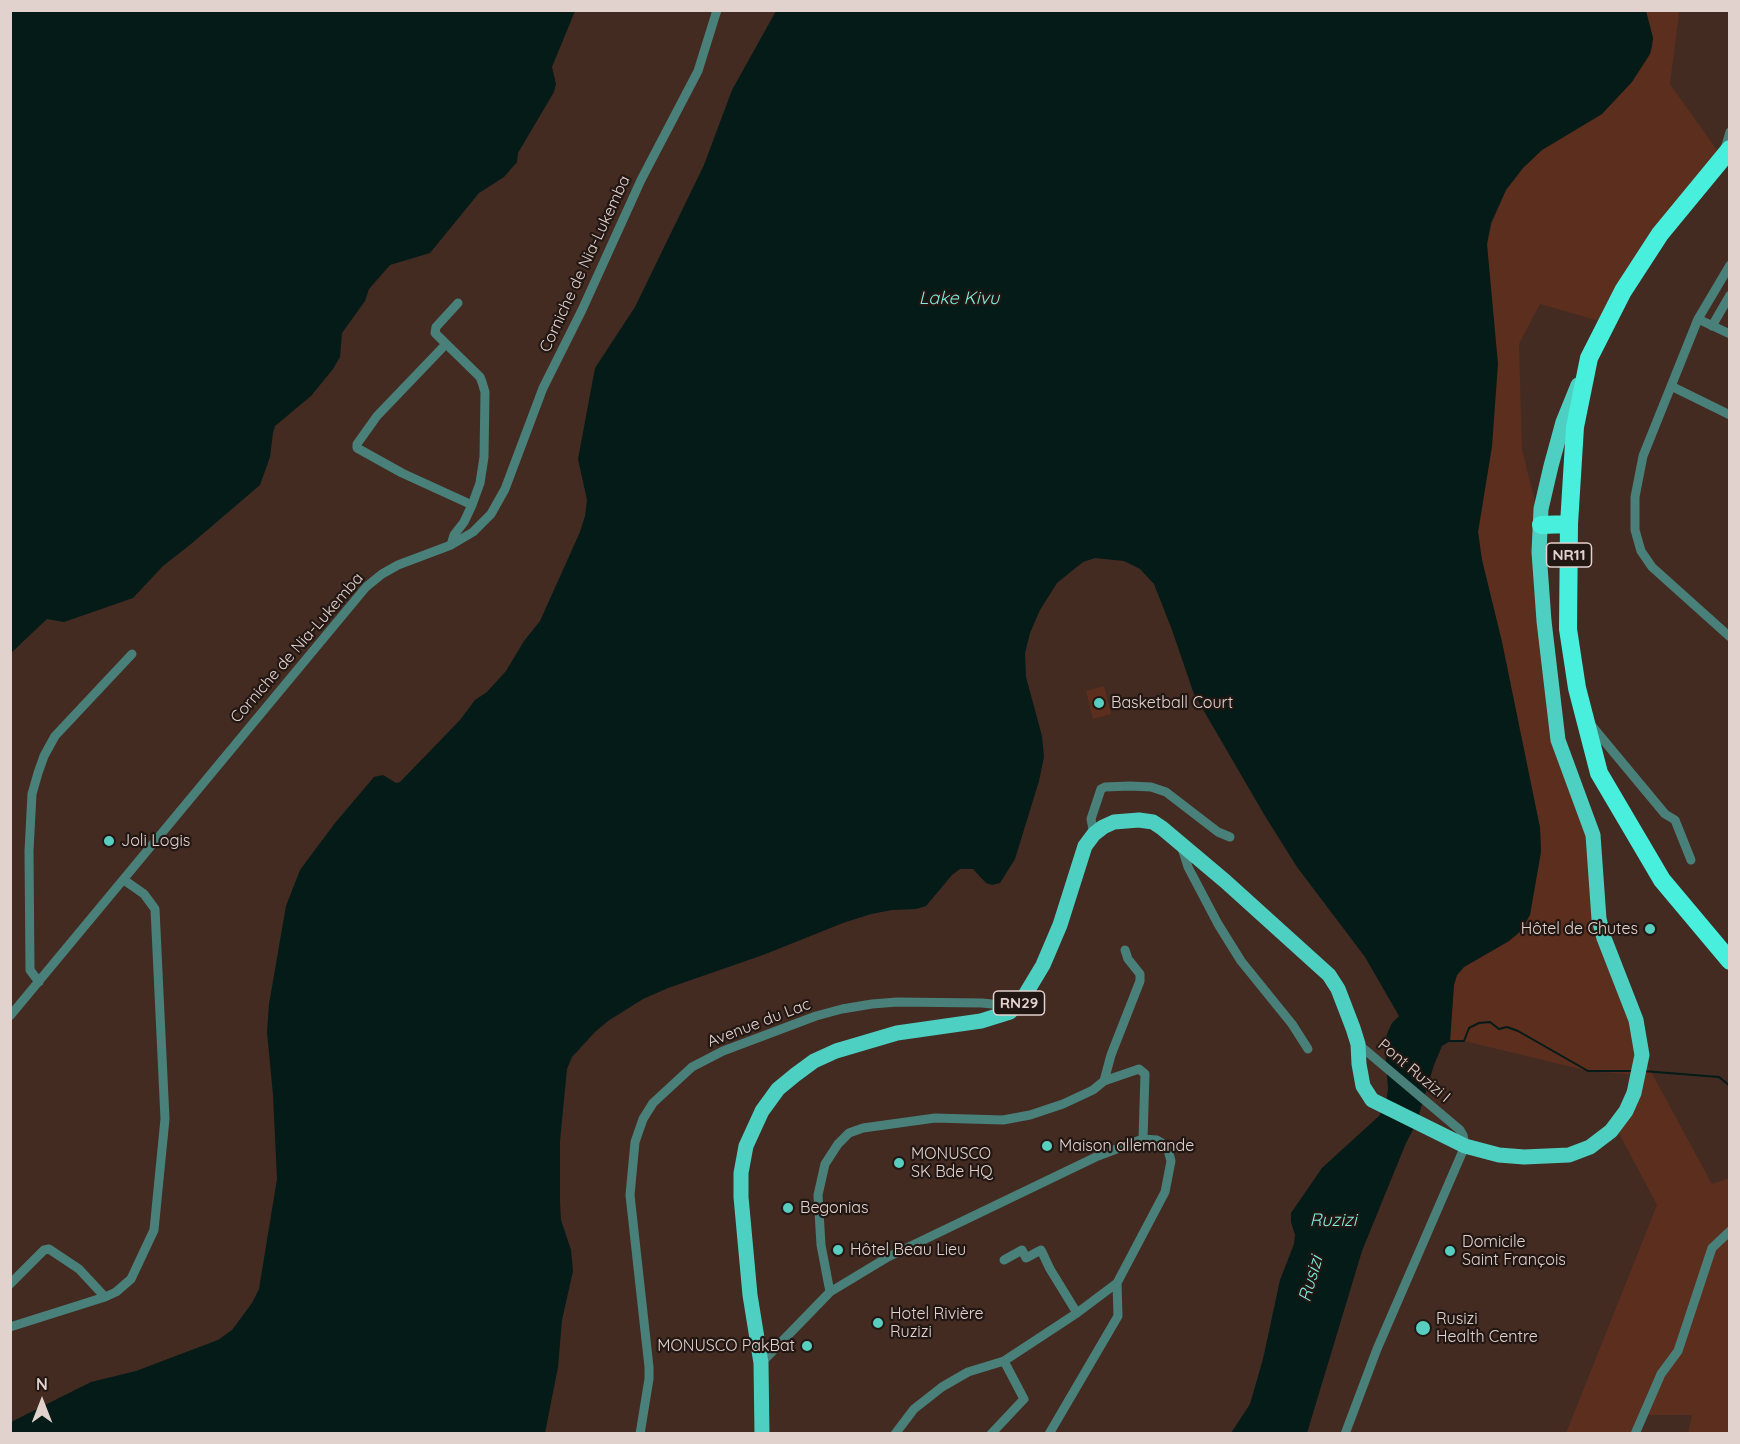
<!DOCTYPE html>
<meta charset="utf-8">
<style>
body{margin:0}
#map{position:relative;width:1740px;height:1444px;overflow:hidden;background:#432b22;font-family:Quicksand,sans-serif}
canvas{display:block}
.frame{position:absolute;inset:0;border:12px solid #e2d2cd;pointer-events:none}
.north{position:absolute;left:12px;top:1372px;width:60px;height:60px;-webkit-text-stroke:4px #221713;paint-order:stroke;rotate:0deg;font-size:16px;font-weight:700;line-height:24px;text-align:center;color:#e2d2cd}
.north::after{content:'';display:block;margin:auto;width:21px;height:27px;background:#e2d2cd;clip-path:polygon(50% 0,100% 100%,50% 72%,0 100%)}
</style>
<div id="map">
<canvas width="1740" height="1444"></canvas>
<div class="frame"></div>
<div class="north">N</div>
</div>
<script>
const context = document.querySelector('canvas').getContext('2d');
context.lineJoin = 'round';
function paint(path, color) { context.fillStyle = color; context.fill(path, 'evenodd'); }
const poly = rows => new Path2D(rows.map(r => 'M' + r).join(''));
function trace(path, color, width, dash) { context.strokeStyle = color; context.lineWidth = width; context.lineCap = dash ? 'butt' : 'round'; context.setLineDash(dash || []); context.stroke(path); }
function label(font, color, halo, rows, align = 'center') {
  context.font = font + ' Quicksand,sans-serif'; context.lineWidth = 4.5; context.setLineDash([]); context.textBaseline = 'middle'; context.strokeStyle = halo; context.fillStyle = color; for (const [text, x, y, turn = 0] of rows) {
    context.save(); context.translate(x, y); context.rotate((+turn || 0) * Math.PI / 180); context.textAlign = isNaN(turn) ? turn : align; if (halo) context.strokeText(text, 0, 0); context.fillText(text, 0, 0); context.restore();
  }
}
const green = poly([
 [1646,11,1678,11,1679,14,1670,84,1722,157,1606,323,1540,304,1519,344,1522,450,1541,525,1554,710,1583,810,1597,901,1642,1055,1712,1184,1729,1178,1729,1433,1688,1433,1692,1415,1644,1415,1635,1433,1566,1433,1657,1205,1615,1126,1639,1075,1588,1071,1464,1041,1450,1041,1454,985,1457,975,1464,967,1509,941,1541,852,1540,827,1502,642,1482,560,1478,532,1492,446,1487,244,1492,223,1506,190,1523,168,1542,150,1602,114,1653,38],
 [1104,686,1111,714,1093,719,1086,691]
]);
const water = poly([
 [11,10,575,11,552,67,556,84,554,92,518,153,517,162,504,177,479,193,430,253,390,265,369,289,365,301,342,333,340,357,333,369,311,396,275,426,273,433,270,457,260,485,191,544,163,566,133,598,64,622,47,619,11,653],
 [776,11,1646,11,1653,38,1652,46,1650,54,1632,82,1602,114,1542,150,1523,168,1506,190,1491,223,1487,244,1498,364,1492,446,1478,532,1482,560,1502,642,1540,828,1541,852,1530,915,1521,931,1509,941,1464,967,1457,975,1454,985,1450,1041,1442,1046,1434,1065,1416,1124,1406,1143,1362,1251,1307,1433,1231,1433,1250,1404,1263,1359,1280,1280,1294,1244,1295,1235,1291,1222,1291,1213,1322,1168,1379,1116,1386,1104,1388,1089,1385,1048,1387,1034,1392,1023,1399,1016,1365,957,1297,867,1265,816,1194,694,1172,630,1154,584,1140,569,1124,561,1095,558,1083,562,1057,583,1040,610,1030,633,1025,653,1026,677,1042,736,1044,757,1039,781,1015,859,1000,883,992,885,986,883,973,869,960,869,952,875,926,906,916,909,892,910,871,914,843,923,763,955,668,988,643,999,608,1021,595,1032,572,1057,567,1069,560,1141,560,1202,561,1220,571,1250,573,1271,562,1320,558,1367,545,1433,11,1434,11,1422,91,1382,136,1371,218,1340,232,1330,252,1303,259,1289,277,1179,273,1095,267,1032,269,1004,286,906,300,870,335,823,374,777,383,775,396,783,400,782,460,720,475,700,487,692,506,671,524,641,540,621,580,532,585,516,587,500,578,459,595,368,635,307,704,165,732,90]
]);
const stream = poly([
 [1448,1041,1464,1041,1469,1028,1479,1023,1490,1022,1499,1029,1507,1027,1518,1031,1588,1071,1632,1071],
 [1643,1071,1719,1077,1730,1086]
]);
const street = poly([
 [1724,152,1730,132],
 [1730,265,1698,319,1643,456,1635,497,1635,530,1641,551,1652,567,1730,637],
 [1698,319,1730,334],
 [1712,326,1730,295],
 [446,344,377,416,357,444,357,448,402,473,472,505],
 [1671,386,1730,415],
 [451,545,454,535,464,522,472,505,480,483,484,457,485,392,482,382,480,377,435,333,436,327,458,303],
 [1591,725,1665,814,1675,820,1691,860],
 [1094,834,1091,819,1101,789,1105,787,1130,786,1151,787,1166,792,1218,832,1230,837],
 [1181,845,1188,867,1218,924,1241,961,1292,1024,1308,1049],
 [39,982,30,970,29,851,32,794,38,773,44,756,55,736,132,654],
 [10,1016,366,587,382,574,398,565,451,545,473,532,491,514,505,489,543,388,582,310,641,180,698,71,717,10],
 [1104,1081,1111,1055,1140,981,1140,974,1128,959,1125,950],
 [1004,1260,1022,1250,1026,1258,1041,1250,1050,1269,1077,1313],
 [10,1284,44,1250,49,1249,79,1269,105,1297],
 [830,1292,888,1257,1098,1156,1143,1139,1157,1140,1167,1146,1171,1161,1165,1192,1117,1283,1077,1313,1004,1361,968,1372,942,1387,914,1409,895,1434],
 [10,1327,105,1297,116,1292,131,1279,154,1230,165,1119,155,909,144,894,124,880],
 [761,1363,830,1292,821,1245,818,1195,825,1164,838,1144,849,1133,863,1128,935,1118,1003,1120,1030,1115,1063,1104,1093,1090,1104,1081,1139,1069,1145,1074,1143,1139],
 [640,1434,649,1379,649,1367,630,1195,635,1142,643,1119,653,1103,692,1067,723,1051,816,1016,842,1009,872,1004,897,1002,982,1003,992,1004,1010,1012],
 [991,1434,1024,1399,1004,1361],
 [1049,1434,1118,1316,1117,1283],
 [1345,1434,1377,1349,1465,1146,1463,1135,1460,1130,1358,1044],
 [1635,1434,1661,1374,1678,1351,1712,1248,1730,1231]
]);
const primary = poly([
 [762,1434,761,1363,750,1295,741,1197,741,1173,746,1146,762,1111,778,1089,795,1075,814,1061,836,1051,897,1033,981,1021,1010,1012,1025,995,1043,965,1060,925,1085,846,1094,834,1103,827,1114,822,1139,820,1153,822,1162,828,1225,881,1329,975,1338,989,1353,1028,1358,1044,1359,1064,1363,1086,1372,1100,1465,1146,1499,1155,1524,1157,1569,1155,1590,1147,1611,1131,1626,1111,1634,1093,1642,1055,1636,1020,1604,938,1599,919,1593,835,1558,740,1544,621,1539,552,1541,509,1551,466,1563,422,1578,385]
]);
const highway = poly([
 [1730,149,1660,234,1623,291,1589,358,1575,427,1569,524,1568,629,1577,688,1599,773,1662,880,1730,961],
 [1541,525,1569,524]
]);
const markers = [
 [1099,703,6,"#58cec0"],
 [109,841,6,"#58cec0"],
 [1650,929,6,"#58cec0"],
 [1047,1146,6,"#58cec0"],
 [899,1163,6,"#58cec0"],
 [788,1208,6,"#58cec0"],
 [838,1250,6,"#58cec0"],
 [1450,1251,6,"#58cec0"],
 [878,1323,6,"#58cec0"],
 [1423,1328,8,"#58cec0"],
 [807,1346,6,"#58cec0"]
];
const shields = [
 [1569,555,45],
 [1019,1003,51]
];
const shieldNames = [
 ["NR11",1569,555],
 ["RN29",1019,1003]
];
const streetNames = [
 ["Corniche de Nia-Lukemba",585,264,-65],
 ["Corniche de Nia-Lukemba",297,648,-49],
 ["Avenue du Lac",759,1023,-21],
 ["Pont Ruzizi I",1414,1071,40]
];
const poiNames = [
 ["Basketball Court",1111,703],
 ["Joli Logis",121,841],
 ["Hôtel de Chutes",1638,929,"right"],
 ["Maison allemande",1059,1146],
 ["MONUSCO",911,1154],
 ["SK Bde HQ",911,1172],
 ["Begonias",800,1208],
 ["Domicile",1462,1242],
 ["Saint François",1462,1260],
 ["Hôtel Beau Lieu",850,1250],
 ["Hotel Rivière",890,1314],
 ["Ruzizi",890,1332],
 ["Rusizi",1436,1319],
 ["Health Centre",1436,1337],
 ["MONUSCO PakBat",795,1346,"right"]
];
const waterNames = [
 ["Lake Kivu",959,299],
 ["Ruzizi",1333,1221],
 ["Rusizi",1311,1279,-74]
];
paint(green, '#5b2e1d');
paint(water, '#041b18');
trace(stream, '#041b18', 2);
trace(street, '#49817a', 9);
trace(primary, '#4dd0c1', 15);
trace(highway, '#49efdd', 18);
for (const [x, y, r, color] of markers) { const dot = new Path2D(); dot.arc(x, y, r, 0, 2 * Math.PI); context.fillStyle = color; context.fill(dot); trace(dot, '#221713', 2); }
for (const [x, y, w] of shields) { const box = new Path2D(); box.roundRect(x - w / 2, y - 12, w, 24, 4.5); context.fillStyle = '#221713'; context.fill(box); trace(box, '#e2d2cd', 1.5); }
label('bold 15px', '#e2d2cd', null, shieldNames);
label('16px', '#e2d2cd', '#221713', streetNames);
label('16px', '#e2d2cd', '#221713', poiNames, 'left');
label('italic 18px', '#7cedde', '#221713', waterNames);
</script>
